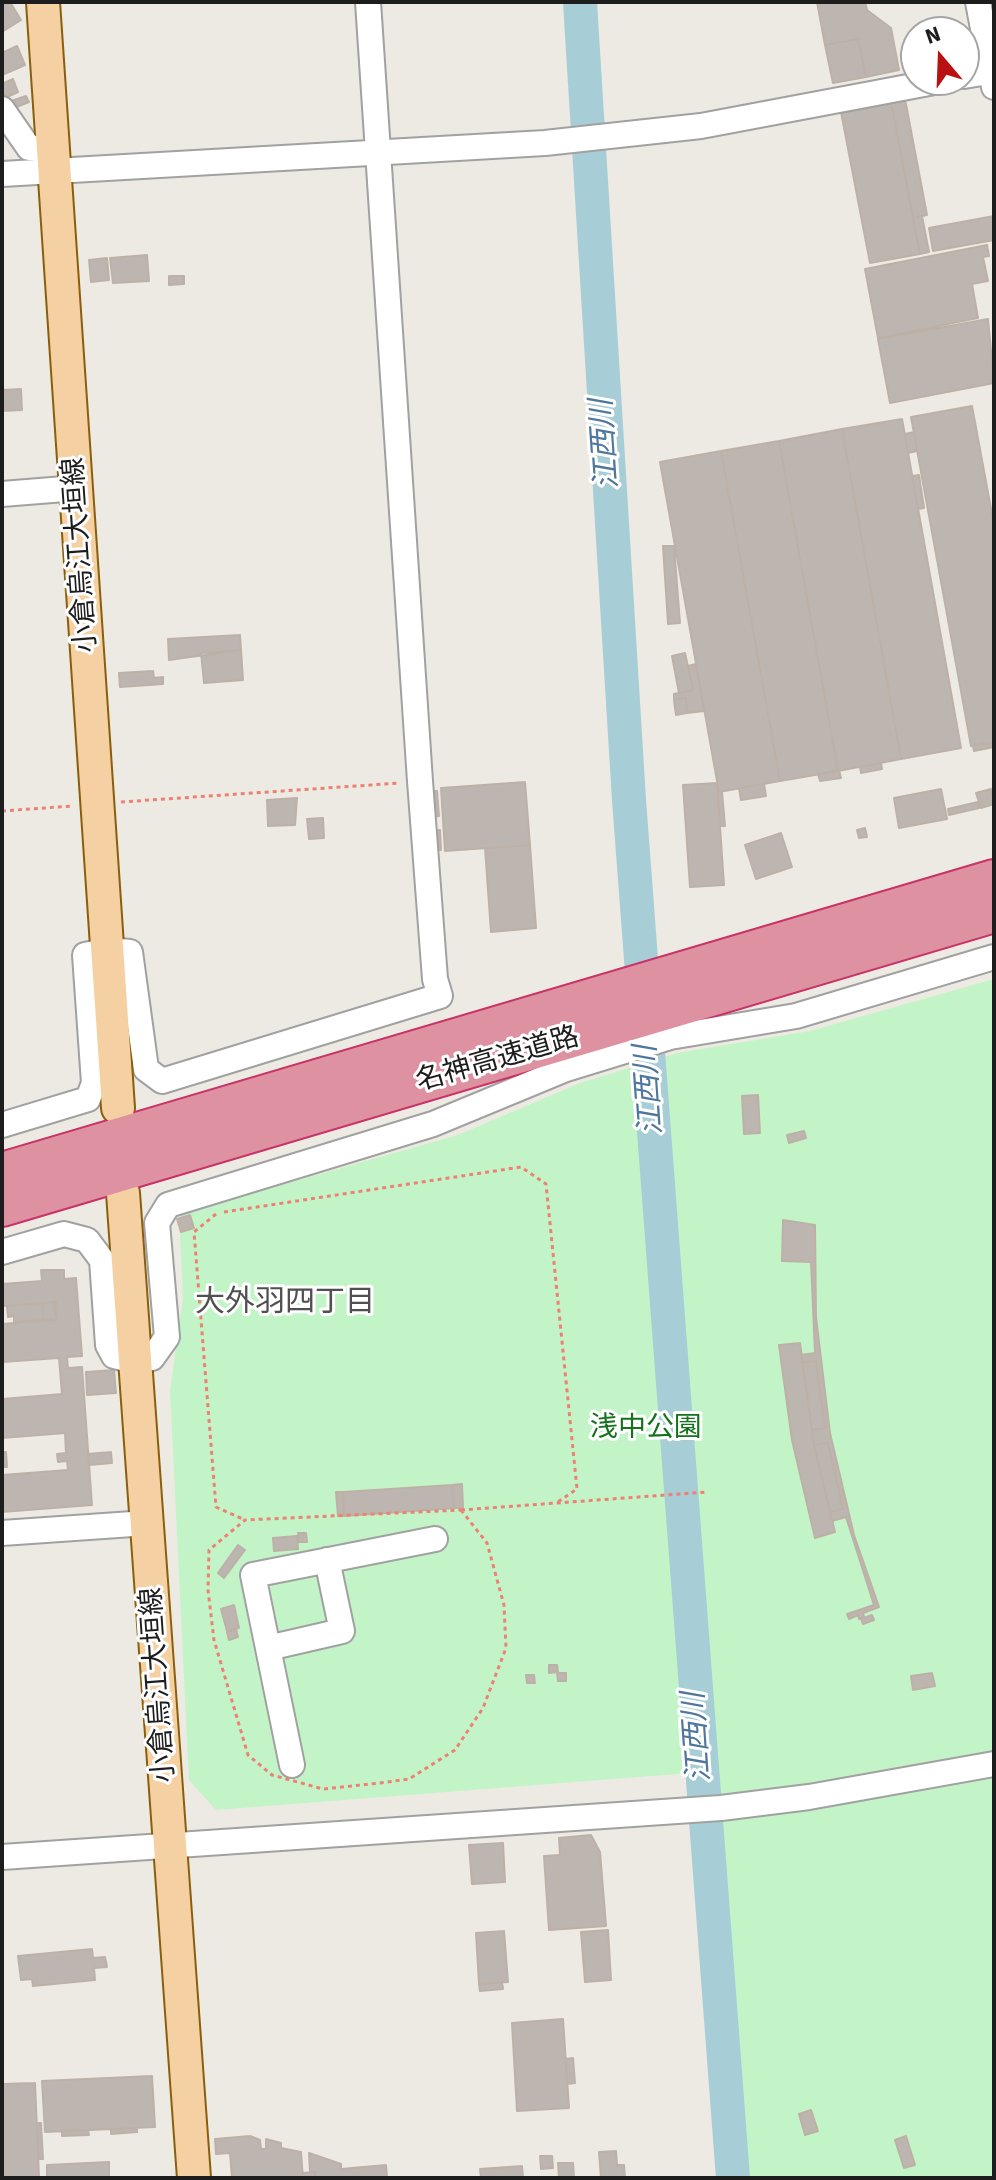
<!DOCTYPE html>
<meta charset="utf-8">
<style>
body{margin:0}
#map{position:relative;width:996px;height:2180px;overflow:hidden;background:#edeae3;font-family:"Source Sans 3",sans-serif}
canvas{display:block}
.frame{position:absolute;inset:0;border:4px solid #1d1d1d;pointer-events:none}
.north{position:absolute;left:900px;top:16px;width:80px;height:80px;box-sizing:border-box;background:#fff;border:2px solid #a5a5a5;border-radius:50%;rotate:341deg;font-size:22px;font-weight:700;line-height:32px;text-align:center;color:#1d1d1d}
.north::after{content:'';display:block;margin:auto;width:28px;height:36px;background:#b91112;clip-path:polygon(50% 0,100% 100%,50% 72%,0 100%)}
</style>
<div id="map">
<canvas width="996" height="2180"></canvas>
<div class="frame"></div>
<div class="north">N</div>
</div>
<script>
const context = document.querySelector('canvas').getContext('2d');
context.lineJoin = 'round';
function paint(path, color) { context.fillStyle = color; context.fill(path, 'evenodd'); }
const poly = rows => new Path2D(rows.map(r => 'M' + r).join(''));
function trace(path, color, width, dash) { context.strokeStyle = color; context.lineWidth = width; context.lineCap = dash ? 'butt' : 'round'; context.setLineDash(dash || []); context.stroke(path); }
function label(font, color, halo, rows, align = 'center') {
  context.font = font + ' "Source Sans 3","Noto Sans JP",sans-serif'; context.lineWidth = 6; context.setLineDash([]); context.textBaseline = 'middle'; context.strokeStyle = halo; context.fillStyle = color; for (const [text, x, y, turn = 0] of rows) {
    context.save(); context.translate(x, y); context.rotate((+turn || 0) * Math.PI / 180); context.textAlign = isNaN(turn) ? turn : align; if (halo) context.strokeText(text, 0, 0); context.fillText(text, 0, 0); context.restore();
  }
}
const park = poly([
 [994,979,994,2178,733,2178,703,1772,216,1810,189,1780,170,1391,183,1298,179,1214,458,1135,580,1083,677,1053,810,1031]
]);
const river = poly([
 [580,2,629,800,733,2178]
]);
const building = poly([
 [10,2,21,20,2,32,2,5,10,2],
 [817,2,865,2,867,10,891,28,899,70,866,77,858,39,825,45,817,2],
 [858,39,866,77,833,83,825,45,858,39],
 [17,46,25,65,2,75,2,53,17,46],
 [13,79,18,92,5,98,2,84,13,79],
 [26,96,29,102,14,108,11,101,26,96],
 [905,99,927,215,913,218,891,102,905,99],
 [891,102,920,254,870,263,841,112,891,102],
 [922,216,929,252,920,254,913,218,922,216],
 [994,216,994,240,933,251,929,228,994,216],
 [987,245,989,256,983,257,988,281,972,284,978,318,878,338,865,269,987,245],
 [147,255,149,281,113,283,110,258,147,255],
 [107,258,109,280,91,282,89,260,107,258],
 [169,276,184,276,184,284,169,285,169,276],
 [988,319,994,383,890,403,878,339,988,319],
 [21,389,22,410,2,411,2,390,21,389],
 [972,406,994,525,994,742,971,746,911,417,972,406],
 [902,419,961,748,901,759,842,429,902,419],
 [842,429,901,759,838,771,779,441,842,429],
 [914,432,917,451,908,453,905,434,914,432],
 [779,441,838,771,780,781,721,451,779,441],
 [721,451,780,781,719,792,660,462,721,451],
 [919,475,924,508,918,509,912,476,919,475],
 [663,546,674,546,680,623,668,624,663,546],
 [240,635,241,650,169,660,168,639,240,635],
 [241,650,243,680,204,683,201,653,241,650],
 [685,653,693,690,679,693,672,656,685,653],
 [696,664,704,711,687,713,686,698,674,700,674,694,693,690,688,666,696,664],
 [153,671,154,678,163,677,163,684,120,687,119,673,153,671],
 [686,698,687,713,676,715,674,700,686,698],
 [994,742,994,747,974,751,973,746,994,742],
 [881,763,882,769,861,773,860,767,881,763],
 [839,770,841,778,820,781,818,774,839,770],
 [525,782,530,845,445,851,441,788,525,782],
 [717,783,724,885,690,887,683,785,717,783],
 [764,784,766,796,741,800,739,788,764,784],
 [941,789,947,819,899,828,894,798,941,789],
 [991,789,994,804,981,808,976,793,991,789],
 [428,791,437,791,439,816,430,817,428,791],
 [718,792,722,792,725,826,720,826,718,792],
 [297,798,295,825,268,826,267,800,297,798],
 [978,802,979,808,949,815,948,809,978,802],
 [323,818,324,838,309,839,307,819,323,818],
 [865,828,867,837,859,838,857,830,865,828],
 [440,830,441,850,433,850,432,831,440,830],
 [781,833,792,867,756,879,745,845,781,833],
 [530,845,536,928,491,932,485,848,530,845],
 [758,1095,760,1133,744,1134,742,1096,758,1095],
 [804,1131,806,1138,789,1143,787,1135,804,1131],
 [190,1215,194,1228,181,1232,177,1219,190,1215],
 [783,1220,815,1225,816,1317,830,1433,854,1535,879,1607,863,1613,864,1617,859,1619,858,1615,849,1619,847,1614,874,1605,846,1517,832,1521,830,1512,843,1509,828,1443,814,1445,812,1430,825,1428,816,1361,802,1362,801,1355,815,1353,811,1262,782,1261,783,1220],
 [41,1270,64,1270,64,1279,76,1278,82,1356,67,1357,68,1368,82,1367,92,1505,2,1512,2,1475,68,1470,67,1461,58,1462,57,1454,66,1453,65,1433,2,1438,2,1399,62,1394,59,1358,2,1362,2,1324,57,1320,56,1302,2,1306,2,1284,42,1281,41,1270],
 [54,1302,56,1319,43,1320,42,1303,54,1302],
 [42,1303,43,1320,14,1322,14,1316,8,1317,7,1306,42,1303],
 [800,1343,814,1445,835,1532,815,1538,792,1440,779,1345,800,1343],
 [816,1361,825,1428,812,1430,802,1362,816,1361],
 [114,1370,116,1393,87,1395,86,1372,114,1370],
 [828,1443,843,1509,830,1512,814,1445,828,1443],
 [2,1452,6,1452,7,1467,2,1467,2,1452],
 [111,1452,112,1463,89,1465,88,1454,111,1452],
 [462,1484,463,1508,454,1508,452,1485,462,1484],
 [452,1485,454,1508,344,1516,343,1492,452,1485],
 [336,1492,343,1492,344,1516,338,1516,336,1492],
 [298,1533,306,1533,307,1542,299,1542,298,1533],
 [297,1536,298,1549,274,1551,273,1538,297,1536],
 [238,1545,245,1550,224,1578,218,1573,238,1545],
 [234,1605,239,1628,227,1631,221,1609,234,1605],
 [872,1615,874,1620,863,1624,861,1619,872,1615],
 [236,1629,238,1637,229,1640,227,1632,236,1629],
 [549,1665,557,1665,558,1672,549,1673,549,1665],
 [557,1673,566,1673,566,1681,558,1681,557,1673],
 [932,1673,935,1686,913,1690,911,1676,932,1673],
 [526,1675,534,1675,535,1683,527,1683,526,1675],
 [591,1835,600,1852,606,1926,549,1930,544,1856,560,1855,559,1838,591,1835],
 [503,1843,505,1882,472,1884,469,1845,503,1843],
 [608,1930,611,1980,585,1982,581,1932,608,1930],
 [504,1931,508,1982,479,1984,476,1933,504,1931],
 [92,1949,93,1958,105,1957,107,1967,94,1968,95,1980,33,1986,32,1979,21,1980,18,1956,92,1949],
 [502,1982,503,1989,480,1991,479,1984,502,1982],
 [563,2019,569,2108,517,2111,512,2023,563,2019],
 [573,2058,575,2083,567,2084,566,2059,573,2058],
 [152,2076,155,2127,45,2132,42,2081,152,2076],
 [35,2083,39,2178,2,2178,2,2084,35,2083],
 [811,2110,818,2131,805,2135,799,2114,811,2110],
 [37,2123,41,2123,43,2159,39,2159,37,2123],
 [137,2128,137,2132,111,2134,111,2129,137,2128],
 [88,2130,89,2135,62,2136,62,2131,88,2130],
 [250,2136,260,2140,261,2149,266,2149,266,2139,281,2143,281,2148,301,2152,303,2178,232,2178,230,2153,216,2154,215,2139,250,2136],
 [906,2136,915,2165,904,2168,895,2140,906,2136],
 [616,2151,617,2165,624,2165,625,2178,601,2178,599,2152,616,2151],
 [309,2153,341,2164,341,2169,386,2165,387,2178,315,2178,315,2172,310,2172,309,2153],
 [540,2156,552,2156,553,2168,541,2169,540,2156],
 [109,2162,109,2178,47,2178,47,2165,109,2162],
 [558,2163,573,2163,574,2178,559,2178,558,2163],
 [522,2166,523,2178,481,2178,480,2169,522,2166],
 [315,2172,315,2178,303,2178,303,2173,315,2172]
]);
const path = poly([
 [121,802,400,783],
 [2,811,73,806],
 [224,1212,521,1167,546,1184,577,1489,555,1504],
 [216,1214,194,1232,216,1507,245,1520],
 [461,1510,487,1543,504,1605,506,1648,483,1708,455,1750,409,1779,380,1783,323,1789,272,1775,248,1755,214,1640,208,1590,209,1550,245,1520,461,1510],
 [461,1510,707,1492]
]);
const minor = poly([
 [978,2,994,87],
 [964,76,994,71],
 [2,109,29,148,54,148],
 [2,174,545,143,701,126,945,80],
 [2,494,77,488],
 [2,1125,88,1099,94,1083,85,955,109,950,130,952,146,1069,162,1081,440,996,435,979,420,781,368,2],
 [2,1252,64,1234,87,1240,102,1260,108,1345,114,1356,137,1362,152,1358,167,1337,157,1223,168,1205,433,1124,566,1069,670,1037,796,1016,994,957],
 [2,1533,147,1523],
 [268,1648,342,1631,327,1560],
 [292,1765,253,1575,435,1539],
 [2,1857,721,1808,809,1797,994,1764]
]);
const major = poly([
 [43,2,118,1108],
 [123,1193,194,2178]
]);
const highway = poly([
 [2,1171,994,878],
 [2,1208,994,914]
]);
const streetNames = [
 ["小倉烏江大垣線",82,555,-94],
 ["名神高速道路",498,1061,-16],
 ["小倉烏江大垣線",160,1685,-94]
];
const parkNames = [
 ["浅中公園",646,1430]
];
const waterNames = [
 ["江西川",607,444,-94],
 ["江西川",651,1090,-94],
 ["江西川",699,1737,-94]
];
const neighbourhoodNames = [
 ["大外羽四丁目",285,1304]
];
paint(park, '#c3f4c7');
trace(river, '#a7cdd7', 34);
paint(building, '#bdb6b0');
trace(building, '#bdb1a7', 2);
trace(minor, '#a1a1a1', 28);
trace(major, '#895f0c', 36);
trace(highway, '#c93267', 40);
trace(path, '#ee8074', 3, [4, 4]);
trace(minor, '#fff', 24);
trace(major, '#f4d0a2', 32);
trace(highway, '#de91a0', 36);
label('28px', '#1d1d1d', '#fff', streetNames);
label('28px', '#14711c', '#fff', parkNames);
label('italic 30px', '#4f769d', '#fff', waterNames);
label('30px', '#505050', '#fff', neighbourhoodNames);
</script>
